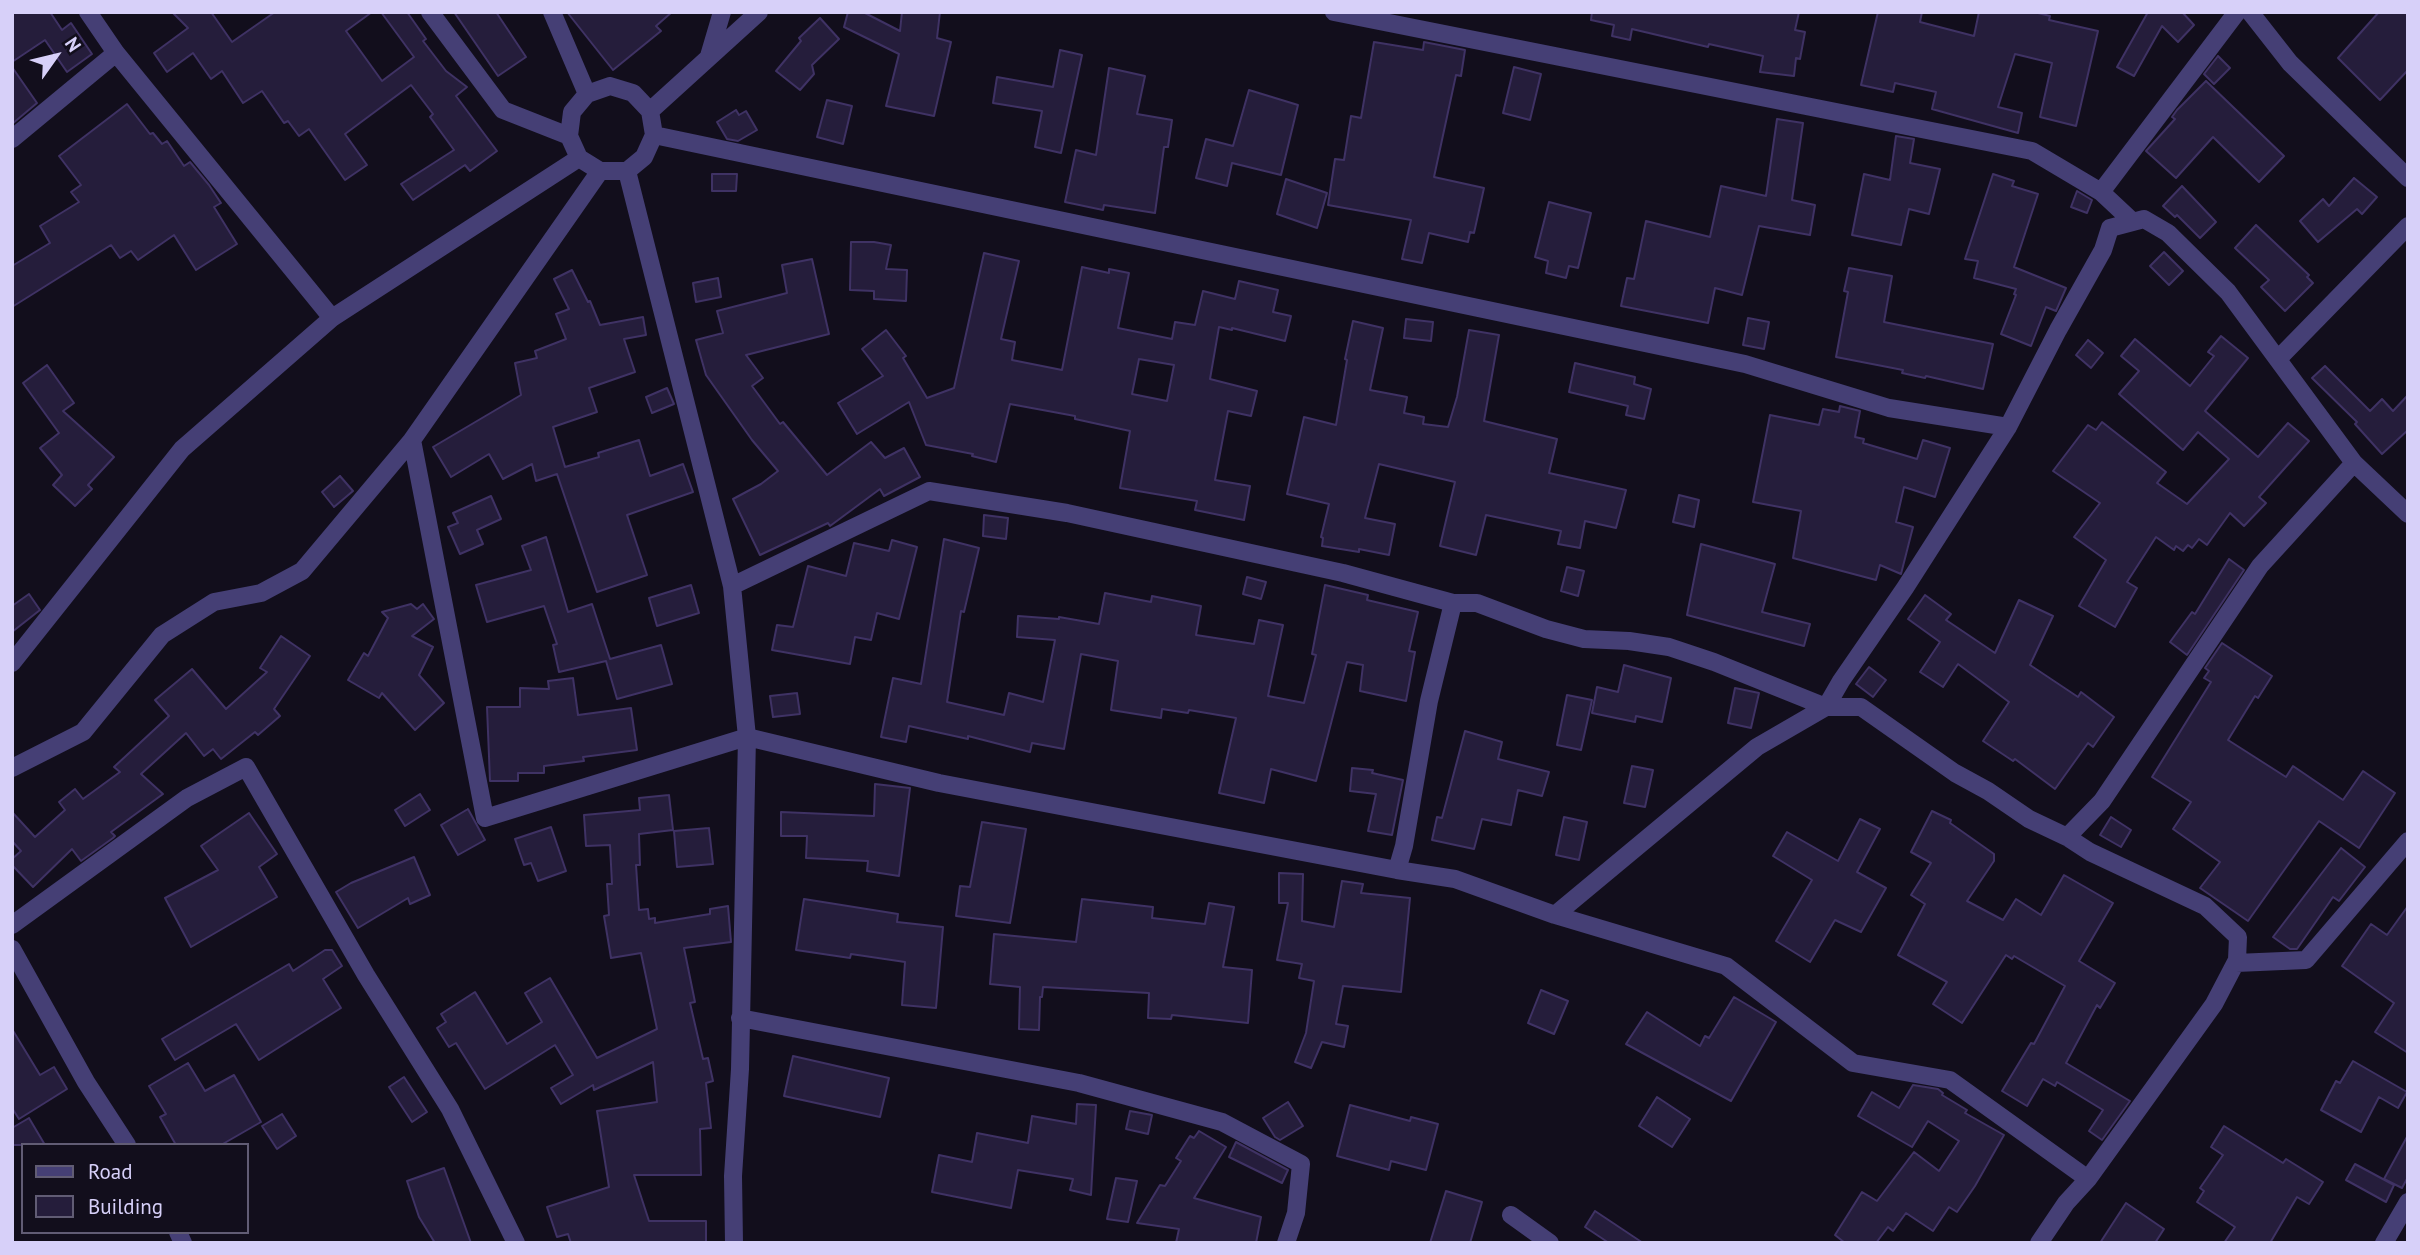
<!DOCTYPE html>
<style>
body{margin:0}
#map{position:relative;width:2420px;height:1255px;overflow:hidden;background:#120e1c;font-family:"PT Sans",sans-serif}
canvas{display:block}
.frame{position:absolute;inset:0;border:14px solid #d7d0f9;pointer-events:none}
.legend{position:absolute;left:21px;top:1143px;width:228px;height:91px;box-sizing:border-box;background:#120e1c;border:2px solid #615c74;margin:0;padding:9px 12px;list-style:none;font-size:21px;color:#d7d0f9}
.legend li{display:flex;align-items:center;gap:14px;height:35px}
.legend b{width:35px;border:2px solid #615c74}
.north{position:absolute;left:21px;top:21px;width:70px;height:70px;-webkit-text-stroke:5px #120e1c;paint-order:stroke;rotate:56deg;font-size:19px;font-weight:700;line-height:28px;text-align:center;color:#d7d0f9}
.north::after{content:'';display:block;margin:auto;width:24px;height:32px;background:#d7d0f9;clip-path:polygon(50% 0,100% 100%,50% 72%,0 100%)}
</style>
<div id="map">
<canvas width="2420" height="1255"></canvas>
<div class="frame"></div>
<ul class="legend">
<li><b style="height:9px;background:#453f75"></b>Road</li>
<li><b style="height:19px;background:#251d3b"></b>Building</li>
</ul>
<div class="north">N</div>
</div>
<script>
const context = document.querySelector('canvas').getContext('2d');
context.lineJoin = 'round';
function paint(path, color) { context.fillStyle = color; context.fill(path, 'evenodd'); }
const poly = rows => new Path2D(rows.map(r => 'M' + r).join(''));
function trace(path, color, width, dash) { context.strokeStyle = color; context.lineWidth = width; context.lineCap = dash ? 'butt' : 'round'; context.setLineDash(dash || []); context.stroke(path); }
const building = poly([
 [12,12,50,12,62,30,71,23,92,54,67,72,45,40,12,62,12,12],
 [172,12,211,12,232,42,275,12,372,12,346,31,382,81,414,57,381,12,407,12,426,39,423,41,446,71,467,87,456,96,497,151,470,171,465,165,413,200,401,184,454,150,430,117,433,114,411,85,345,134,367,165,345,180,309,129,299,136,288,121,284,123,262,91,243,103,222,71,211,79,193,53,167,72,154,53,188,28,172,12],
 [454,12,496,12,526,57,498,76,454,12],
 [567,12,672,12,656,26,661,31,613,70,567,12],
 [848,12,863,12,900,31,902,12,940,12,937,38,951,42,934,116,886,106,899,54,844,27,848,12],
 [1592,12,1799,12,1795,30,1805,32,1800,59,1796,58,1794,76,1760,72,1763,56,1709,44,1708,47,1632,29,1630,40,1612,36,1614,25,1591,20,1592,12],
 [1878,12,1922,12,1920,22,1974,36,1979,12,2034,12,2050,16,2049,20,2098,31,2076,126,2040,117,2052,63,2015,54,1998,107,2022,113,2018,133,1932,109,1936,92,1895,83,1893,92,1861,85,1878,12],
 [2148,12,2182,12,2194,25,2178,42,2162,26,2134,76,2117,67,2148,12],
 [2379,12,2408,12,2408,70,2380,100,2338,58,2379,12],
 [820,18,839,39,812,65,814,74,800,90,776,71,801,41,799,38,820,18],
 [1374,42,1423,50,1424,42,1465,50,1461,76,1456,75,1434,177,1484,188,1474,233,1470,232,1468,242,1429,233,1422,263,1402,259,1411,220,1328,205,1335,159,1344,160,1351,116,1361,118,1374,42],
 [1060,50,1082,55,1061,153,1035,147,1042,111,993,103,997,77,1053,87,1060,50],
 [2218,56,2230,68,2214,84,2204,74,2218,56],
 [12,67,37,103,12,124,12,67],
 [1514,67,1541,74,1530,120,1503,113,1514,67],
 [1109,68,1145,76,1137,114,1172,120,1168,147,1164,147,1155,213,1104,205,1103,210,1065,202,1076,150,1096,155,1109,68],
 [2206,81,2284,156,2259,182,2213,137,2176,178,2146,151,2175,119,2172,117,2177,110,2206,81],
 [1249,90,1298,105,1281,175,1232,163,1227,186,1196,178,1206,139,1233,146,1249,90],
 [827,100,852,106,843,144,817,137,827,100],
 [127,104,150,134,153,133,162,144,167,141,184,166,190,162,209,185,221,203,214,207,237,244,196,270,174,235,138,260,131,251,120,258,111,245,12,307,12,266,50,243,40,226,79,202,71,192,81,185,59,156,127,104],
 [736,110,739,115,746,111,757,130,738,141,727,139,717,122,736,110],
 [1777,119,1803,123,1792,200,1815,205,1810,235,1759,226,1742,295,1715,288,1708,323,1621,306,1627,278,1634,279,1646,221,1710,237,1721,186,1766,196,1777,119],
 [1896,136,1914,139,1910,163,1940,169,1929,214,1909,209,1901,245,1852,235,1864,174,1890,180,1896,136],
 [712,174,737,174,736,191,712,191,712,174],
 [1993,174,2014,181,2012,186,2038,194,2014,267,2066,288,2056,311,2046,307,2031,346,2001,334,2016,295,2014,294,2016,289,1974,278,1978,261,1965,259,1993,174],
 [2354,178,2377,197,2362,214,2357,209,2318,242,2300,221,2323,199,2329,206,2354,178],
 [1286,179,1327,193,1317,228,1277,214,1286,179],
 [2182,186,2216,222,2200,238,2177,215,2175,217,2163,206,2182,186],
 [2077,191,2092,200,2087,213,2071,207,2077,191],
 [1549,202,1591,213,1578,268,1569,266,1566,278,1546,273,1548,261,1535,257,1549,202],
 [2256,225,2309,275,2307,277,2313,283,2285,311,2261,287,2269,280,2235,248,2256,225],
 [851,242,874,242,891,245,886,269,907,270,906,301,874,299,874,291,850,290,851,242],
 [2164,252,2183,271,2169,285,2150,266,2164,252],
 [984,253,1019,261,1001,339,1015,342,1012,360,1062,370,1082,267,1109,273,1109,269,1129,273,1118,328,1172,339,1175,322,1195,325,1203,291,1235,299,1239,281,1278,290,1273,312,1291,316,1285,341,1232,328,1232,330,1219,327,1210,379,1257,391,1251,416,1228,411,1215,480,1250,486,1244,520,1195,510,1197,501,1120,488,1130,431,1075,419,1075,416,1010,404,996,462,972,456,973,454,926,445,909,402,857,434,838,403,883,376,862,349,886,330,906,356,903,358,927,398,954,388,984,253],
 [1139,359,1174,365,1167,401,1132,394,1139,359],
 [812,259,829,334,746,355,763,378,752,386,780,424,783,422,827,475,871,442,885,458,904,448,920,477,884,496,880,489,830,526,828,523,760,555,733,499,761,484,778,471,752,440,706,375,696,340,723,333,717,311,787,293,782,265,812,259],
 [1849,268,1892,276,1884,322,1993,344,1983,389,1926,376,1925,378,1902,373,1903,370,1836,357,1848,292,1844,291,1849,268],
 [572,270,588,302,590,301,600,325,643,317,646,335,624,339,635,372,589,388,597,412,553,427,565,467,599,457,598,453,639,440,650,476,683,464,693,492,627,515,647,575,597,592,557,474,536,481,532,464,503,479,489,454,451,477,433,447,521,395,515,363,537,358,535,351,566,339,556,314,569,309,554,279,572,270],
 [718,278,721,297,696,302,693,283,718,278],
 [1748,318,1769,322,1764,349,1743,345,1748,318],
 [1406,319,1433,322,1431,341,1404,338,1406,319],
 [1353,321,1383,328,1370,390,1407,397,1404,413,1424,417,1423,424,1448,427,1457,397,1469,330,1499,335,1484,421,1557,439,1549,473,1626,490,1616,528,1585,521,1580,548,1558,544,1561,531,1486,515,1476,555,1440,546,1455,482,1379,464,1365,518,1395,524,1389,555,1359,549,1359,552,1322,546,1323,538,1321,537,1329,504,1287,494,1304,417,1336,425,1347,360,1345,359,1353,321],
 [2221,336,2248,358,2205,411,2258,457,2288,423,2309,441,2259,497,2266,503,2244,526,2230,513,2207,545,2199,539,2192,548,2188,545,2183,551,2176,546,2174,550,2156,537,2127,582,2137,588,2115,627,2079,606,2106,560,2074,537,2100,503,2053,471,2088,425,2096,430,2102,422,2166,472,2157,483,2187,504,2229,459,2198,432,2183,450,2119,394,2139,371,2121,356,2135,339,2190,386,2214,356,2208,352,2221,336],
 [2088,340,2103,353,2091,368,2076,355,2088,340],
 [1575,363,1635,377,1634,384,1651,389,1644,419,1626,415,1628,406,1569,392,1575,363],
 [47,365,74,403,63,411,114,457,88,485,92,489,75,506,53,485,62,475,40,448,59,433,23,383,47,365],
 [2325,366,2370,411,2382,399,2393,411,2408,395,2408,430,2382,454,2355,424,2357,422,2312,378,2325,366],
 [667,388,674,404,652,413,646,397,667,388],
 [1840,406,1860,411,1855,437,1864,439,1863,443,1917,459,1923,440,1950,448,1935,497,1904,487,1896,522,1913,527,1901,574,1880,565,1876,580,1793,558,1801,511,1753,502,1770,415,1819,425,1823,409,1839,412,1840,406],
 [340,476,353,491,334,507,322,492,340,476],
 [1679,495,1699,500,1694,527,1673,522,1679,495],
 [491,496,501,519,477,530,483,544,460,554,448,527,458,523,453,513,491,496],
 [984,515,1008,518,1006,539,983,536,984,515],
 [546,537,568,612,592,604,610,659,661,645,672,684,617,699,606,661,559,672,553,645,557,644,544,606,487,622,476,585,531,570,522,546,546,537],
 [944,539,979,548,964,612,961,611,947,702,1004,715,1009,693,1043,702,1055,640,1017,637,1018,616,1059,619,1059,617,1099,624,1105,593,1151,602,1152,596,1201,606,1196,635,1254,644,1259,620,1283,625,1268,696,1304,703,1316,655,1312,654,1325,585,1368,595,1367,600,1418,612,1409,651,1415,652,1406,701,1360,691,1363,665,1347,662,1316,781,1271,769,1264,803,1219,793,1236,718,1189,710,1188,713,1162,709,1161,718,1111,710,1118,661,1081,654,1064,749,1032,743,1030,752,968,736,968,739,909,726,906,742,881,737,893,678,921,684,944,539],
 [892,540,917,547,899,619,877,613,871,640,855,637,850,664,772,650,777,625,793,627,808,566,846,576,854,543,889,551,892,540],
 [1701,544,1775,564,1762,612,1810,624,1804,646,1687,615,1701,544],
 [2229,559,2244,570,2187,655,2170,642,2192,612,2195,614,2229,559],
 [1567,567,1584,571,1578,596,1561,591,1567,567],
 [1247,577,1266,582,1261,599,1243,594,1247,577],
 [691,585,699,613,657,626,649,598,691,585],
 [29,594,40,610,12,632,12,606,29,594],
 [1925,595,1951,614,1946,620,1995,653,2019,600,2053,616,2030,665,2078,697,2081,692,2114,717,2093,747,2088,743,2055,789,2015,759,2013,761,1983,741,2009,702,1958,664,1943,687,1920,672,1940,642,1908,619,1925,595],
 [411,604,417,609,423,604,434,619,412,636,433,647,419,675,444,703,415,730,382,693,379,698,348,680,364,653,368,656,388,618,382,612,411,604],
 [281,636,310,656,274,709,280,716,258,735,255,732,221,759,213,749,204,756,186,733,141,774,163,794,111,832,115,836,113,838,81,861,72,849,33,887,12,865,12,859,21,851,12,841,12,812,35,837,65,810,59,802,75,789,83,799,120,772,114,767,169,716,155,700,192,669,226,709,267,672,260,668,281,636],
 [2222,643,2272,676,2258,698,2255,696,2228,740,2286,777,2293,766,2343,800,2363,771,2395,793,2359,848,2319,821,2248,921,2200,888,2220,862,2173,829,2191,802,2152,777,2211,682,2204,678,2209,671,2205,668,2222,643],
 [1624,665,1671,678,1662,722,1636,716,1635,722,1592,713,1597,687,1618,692,1624,665],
 [1869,667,1886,680,1873,697,1856,684,1869,667],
 [573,678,578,715,631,708,637,750,583,757,584,761,544,766,544,773,518,773,518,781,490,781,487,707,520,707,520,688,549,689,548,681,573,678],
 [1735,688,1759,693,1751,728,1728,723,1735,688],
 [797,693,800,714,773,717,770,696,797,693],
 [1567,695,1592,700,1581,750,1557,745,1567,695],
 [1465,731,1502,742,1498,759,1549,772,1542,796,1518,790,1511,825,1482,819,1474,849,1432,840,1437,817,1442,818,1465,731],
 [1632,766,1653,770,1645,807,1624,803,1632,766],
 [1352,768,1373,770,1372,773,1403,780,1392,835,1368,831,1376,794,1350,791,1352,768],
 [875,784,910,788,899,876,867,871,868,861,806,858,807,836,781,836,781,812,874,816,875,784],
 [420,794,430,810,405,826,395,810,420,794],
 [669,795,673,830,639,834,640,865,636,865,639,910,648,909,649,919,655,918,655,923,710,914,710,909,728,906,731,942,684,948,695,1002,690,1003,703,1059,708,1058,713,1081,706,1083,711,1128,700,1129,701,1175,634,1175,649,1221,706,1221,706,1243,571,1243,568,1234,557,1237,547,1207,609,1187,597,1111,657,1102,653,1062,594,1090,593,1085,561,1104,551,1088,573,1075,555,1045,485,1089,456,1043,449,1047,437,1028,446,1022,441,1014,475,992,507,1044,542,1022,525,993,550,978,597,1058,657,1029,641,953,611,958,604,916,609,915,607,884,612,884,610,845,586,846,584,815,640,810,639,798,669,795],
 [468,809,485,840,458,855,441,825,468,809],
 [1932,811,1951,820,1950,823,1994,854,1994,861,1967,901,2003,920,2016,899,2041,915,2064,875,2113,903,2079,961,2115,983,2100,1008,2097,1005,2066,1063,2130,1101,2102,1140,2089,1131,2103,1110,2057,1082,2055,1086,2043,1079,2027,1106,2002,1091,2031,1043,2034,1044,2065,986,2014,956,2012,959,2006,955,1962,1023,1933,1004,1947,982,1898,955,1925,904,1911,895,1931,863,1911,852,1932,811],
 [249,813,277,854,259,867,277,897,191,947,165,898,218,870,201,846,249,813],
 [1564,817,1587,822,1579,860,1556,855,1564,817],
 [2111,817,2131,830,2121,847,2100,835,2111,817],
 [1860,819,1880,829,1857,872,1886,888,1861,932,1835,920,1810,962,1776,941,1812,880,1773,856,1787,832,1838,861,1860,819],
 [982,822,1026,829,1010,923,956,916,960,886,970,887,982,822],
 [551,827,566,871,538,881,531,863,524,865,515,839,551,827],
 [709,828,713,864,677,867,674,831,709,828],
 [2341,848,2365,867,2339,901,2333,897,2297,949,2290,949,2273,937,2341,848],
 [414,857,430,895,410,904,408,898,358,928,336,892,351,883,414,857],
 [1279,873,1303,874,1302,921,1334,927,1342,881,1363,884,1361,893,1410,898,1401,992,1343,986,1336,1024,1348,1026,1344,1047,1322,1042,1311,1068,1295,1062,1306,1033,1314,981,1299,978,1302,964,1277,960,1288,903,1279,903,1279,873],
 [804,899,898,914,897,922,943,927,936,1008,902,1005,905,962,851,954,850,958,796,950,804,899],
 [1082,899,1153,907,1152,918,1205,924,1209,903,1234,907,1223,967,1252,970,1248,1023,1172,1015,1171,1019,1148,1018,1149,993,1043,987,1042,997,1040,997,1039,1030,1019,1029,1020,987,990,984,994,934,1076,942,1082,899],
 [2408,906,2408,1053,2375,1032,2394,1003,2342,966,2371,924,2387,935,2408,906],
 [325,950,332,950,342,966,323,979,341,1008,259,1060,236,1024,175,1060,162,1039,289,964,293,971,325,950],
 [1541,990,1568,1001,1554,1034,1528,1023,1541,990],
 [1734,997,1776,1022,1731,1101,1626,1044,1647,1012,1700,1046,1705,1036,1709,1038,1734,997],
 [12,1029,40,1075,54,1067,67,1089,19,1119,12,1108,12,1029],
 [793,1056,889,1078,880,1117,784,1096,793,1056],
 [2353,1061,2407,1092,2398,1108,2379,1097,2361,1132,2321,1110,2336,1081,2340,1083,2353,1061],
 [188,1063,205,1091,234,1075,261,1122,221,1145,176,1145,160,1117,166,1114,149,1086,188,1063],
 [404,1077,427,1112,412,1122,389,1087,404,1077],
 [1913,1085,1938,1089,1943,1093,1942,1095,1967,1110,1965,1113,2004,1135,1975,1186,1957,1212,1949,1207,1933,1231,1906,1213,1893,1231,1888,1227,1876,1243,1845,1243,1835,1235,1862,1192,1877,1201,1914,1152,1939,1171,1959,1141,1928,1121,1912,1147,1858,1116,1872,1092,1899,1108,1913,1085],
 [1657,1097,1690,1119,1672,1147,1639,1126,1657,1097],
 [1288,1102,1303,1126,1280,1140,1275,1137,1263,1118,1288,1102],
 [1077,1104,1096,1105,1091,1195,1070,1190,1073,1179,1018,1170,1011,1208,932,1192,939,1155,972,1162,977,1133,1028,1143,1032,1116,1076,1124,1077,1104],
 [1350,1105,1410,1121,1411,1117,1438,1124,1426,1170,1391,1161,1389,1170,1337,1156,1350,1105],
 [1130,1111,1152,1115,1148,1134,1126,1129,1130,1111],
 [282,1114,296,1136,277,1149,262,1126,282,1114],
 [29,1118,45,1145,12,1145,12,1128,29,1118],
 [2224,1126,2283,1163,2286,1159,2323,1182,2309,1204,2297,1197,2270,1243,2224,1243,2235,1227,2197,1202,2204,1191,2200,1188,2223,1155,2211,1147,2224,1126],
 [1199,1131,1226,1147,1194,1198,1261,1217,1256,1243,1176,1243,1179,1229,1137,1223,1160,1185,1165,1186,1181,1161,1176,1158,1190,1136,1194,1138,1199,1131],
 [2408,1135,2408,1177,2402,1188,2384,1179,2408,1135],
 [1236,1142,1288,1170,1282,1183,1229,1157,1236,1142],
 [2355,1164,2394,1185,2386,1202,2346,1180,2355,1164],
 [444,1168,471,1243,435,1243,419,1217,407,1181,444,1168],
 [1116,1178,1137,1181,1128,1222,1107,1219,1116,1178],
 [1446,1191,1482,1202,1470,1243,1430,1243,1446,1191],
 [2126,1203,2164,1229,2155,1243,2100,1243,2126,1203],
 [1595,1211,1643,1243,1609,1243,1585,1227,1595,1211]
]);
const minor = poly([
 [88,12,116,53,332,318],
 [430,12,503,110,569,136],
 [552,12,587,94],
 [1334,12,2032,151,2101,192,2132,221],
 [2250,12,2290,63,2408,178],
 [709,56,722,12],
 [610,86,633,93,650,111,654,135,644,157,627,171,600,171,579,158,569,136,572,112,587,94,610,86],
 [650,111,759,12],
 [654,135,1745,364,1889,408,2008,427],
 [12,139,116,53],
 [627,171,732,586,747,737,740,1069,733,1176,734,1243],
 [2101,192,2237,12],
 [2278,359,2408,226],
 [412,440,600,171],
 [732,586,929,491,1067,513,1343,573,1453,603,1477,603,1546,629,1584,639,1629,641,1669,647,1714,662,1826,707,1841,681,1905,588,2008,427,2058,330,2103,250,2110,228,2144,219,2168,233,2228,292,2354,463,2408,514],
 [12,663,182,449,332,318,579,158],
 [12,768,83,732,162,635,214,602,261,593,302,571,412,440,485,818,747,737,939,783,1397,870,1455,879,1555,915,1726,966,1853,1063,1950,1080,2088,1179],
 [2067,837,2102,801,2260,566,2354,463],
 [1397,870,1404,846,1429,701,1453,603],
 [1555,915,1757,747,1826,707,1861,707,1955,773,1988,791,2029,819,2067,837,2090,852,2205,906,2238,937,2237,960,2214,1004,2088,1179,2066,1203,2039,1243],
 [12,925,187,798,246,767,366,975,450,1109,516,1243],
 [12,949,86,1082,127,1145],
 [2236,963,2306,960,2408,841],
 [740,1018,1079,1083,1222,1122,1301,1164,1296,1213,1286,1243],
 [1511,1215,1550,1243],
 [178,1232,183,1243],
 [2384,1243,2408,1202]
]);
paint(building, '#251d3b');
trace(building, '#3f3264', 2);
trace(minor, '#453f75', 18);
</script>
